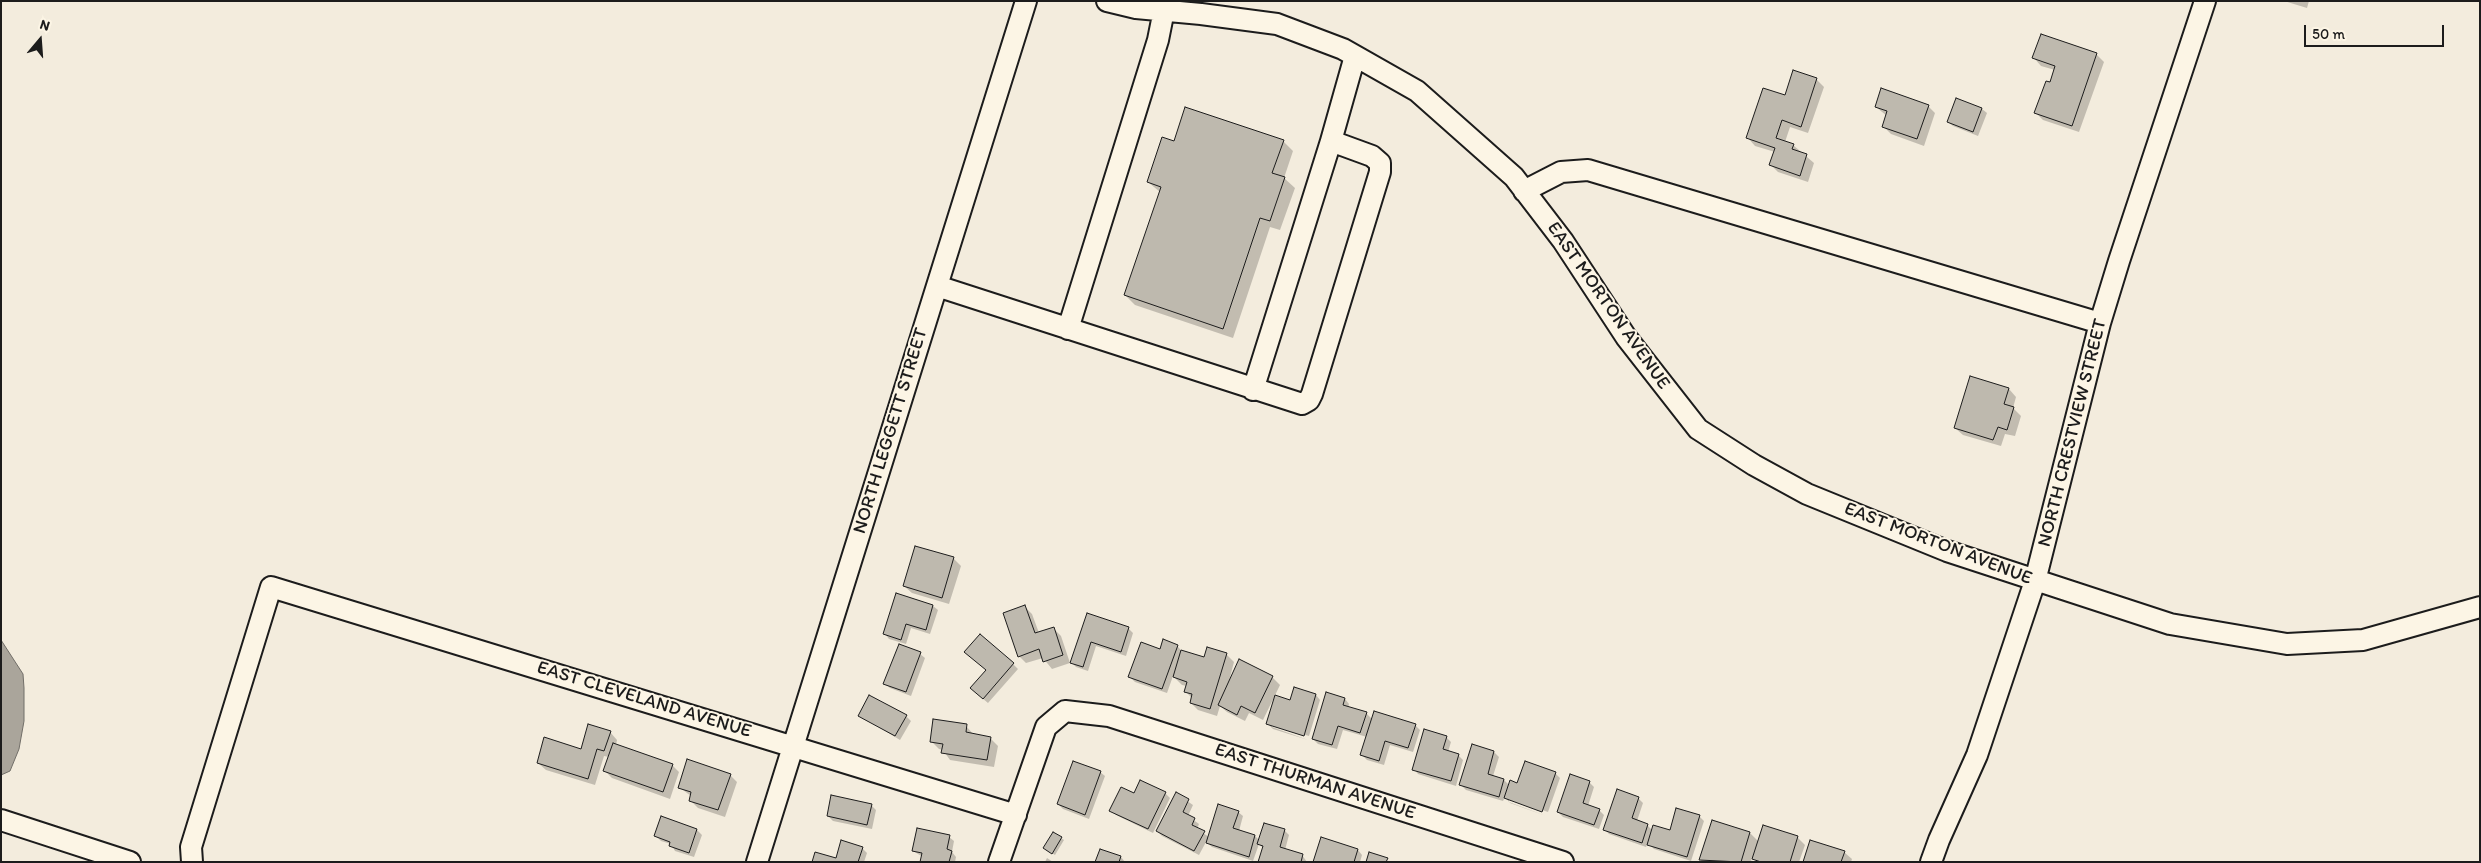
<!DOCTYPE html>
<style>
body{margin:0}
#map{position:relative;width:2481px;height:863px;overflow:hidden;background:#f3ecdd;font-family:Itim,sans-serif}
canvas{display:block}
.frame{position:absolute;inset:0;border:2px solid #1c1c1c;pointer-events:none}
.north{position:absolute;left:15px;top:15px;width:50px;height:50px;-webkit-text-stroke:4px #fcf5e5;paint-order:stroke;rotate:18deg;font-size:14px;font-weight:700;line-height:20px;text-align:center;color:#1c1c1c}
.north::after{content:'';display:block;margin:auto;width:18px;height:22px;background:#1c1c1c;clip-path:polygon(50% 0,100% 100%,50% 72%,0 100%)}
.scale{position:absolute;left:2304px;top:25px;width:140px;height:22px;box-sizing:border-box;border:2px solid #1c1c1c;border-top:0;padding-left:6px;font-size:15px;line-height:18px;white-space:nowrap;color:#1c1c1c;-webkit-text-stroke:4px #fcf5e5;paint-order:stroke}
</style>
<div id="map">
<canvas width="2481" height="863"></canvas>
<div class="frame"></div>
<div class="north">N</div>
<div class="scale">50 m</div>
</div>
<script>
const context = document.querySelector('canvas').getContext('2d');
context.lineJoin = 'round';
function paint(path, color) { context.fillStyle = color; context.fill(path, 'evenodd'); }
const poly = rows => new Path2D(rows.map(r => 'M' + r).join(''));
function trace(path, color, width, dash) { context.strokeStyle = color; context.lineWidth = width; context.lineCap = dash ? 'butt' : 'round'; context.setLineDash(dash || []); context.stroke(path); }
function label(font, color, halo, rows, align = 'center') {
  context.font = font + ' Itim,sans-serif'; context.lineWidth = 4; context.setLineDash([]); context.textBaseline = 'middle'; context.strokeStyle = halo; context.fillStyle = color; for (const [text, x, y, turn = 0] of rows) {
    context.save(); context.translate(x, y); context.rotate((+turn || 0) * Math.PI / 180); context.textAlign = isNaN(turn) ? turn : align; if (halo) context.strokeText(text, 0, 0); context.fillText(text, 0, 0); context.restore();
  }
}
const water = poly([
 [1,640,23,674,24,688,24,721,19,749,10,771,1,775,1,640]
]);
const shadow = poly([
 [2284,1,2309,1,2307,8],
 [2096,54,2104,62,2079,132,2043,120,2036,113,2055,70,2041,66,2034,58],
 [1816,79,1824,87,1808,133,1790,127,1785,142,1793,145,1814,163,1808,182,1778,172,1771,165,1775,152,1755,146,1748,138,1786,97],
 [1928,106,1935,113,1924,146,1891,134,1883,126,1887,116,1876,107],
 [1982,109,1987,113,1978,136,1953,126,1948,122],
 [1283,141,1293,151,1284,178,1295,188,1280,230,1270,227,1233,338,1135,305,1125,295,1160,192,1148,182,1174,143],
 [2009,389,2016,397,2013,408,2021,416,2015,436,2005,434,2001,446,1963,435,1955,428],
 [953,558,961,566,949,604,912,593,904,586],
 [933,606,938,610,930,634,911,628,906,644,889,639,885,634],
 [1025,607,1032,614,1039,633,1053,628,1061,636,1070,663,1052,669,1043,658,1026,663,1019,656],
 [1088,614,1128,628,1133,633,1126,656,1096,646,1088,671,1076,667,1072,663],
 [1177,646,1182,651,1205,658,1226,654,1234,662,1228,685,1239,661,1272,677,1280,685,1263,720,1249,713,1245,721,1227,712,1220,706,1217,716,1198,710,1191,703,1192,698,1185,691,1187,686,1182,685,1173,676,1167,693,1135,682,1130,677,1161,650],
 [920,654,925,658,911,696,890,688,885,684],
 [1013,664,1018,669,988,703,976,693,987,671],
 [1316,695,1320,700,1309,736,1272,725,1272,727,1308,740,1273,729,1268,724,1290,702],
 [1345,699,1349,704,1348,708,1366,713,1372,719,1415,725,1420,730,1413,752,1390,745,1384,765,1367,760,1362,755,1367,737,1343,730,1337,749,1318,744,1313,739],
 [859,715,906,716,911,721,900,740],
 [966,726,974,735,990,738,998,746,994,767,950,760,943,750,939,749,931,741],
 [610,732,617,740,616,745,672,765,679,772,670,799,612,778,605,771,609,757,604,756,595,785,546,770,538,763,582,750],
 [1446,737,1451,742,1448,752,1458,755,1463,760,1456,786,1418,774,1414,769],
 [1494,752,1499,757,1493,776,1504,780,1510,786,1555,773,1560,778,1548,812,1509,799,1509,802,1546,816,1510,803,1505,797,1503,801,1466,790,1461,785],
 [1100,772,1105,776,1089,819,1063,809,1058,804],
 [730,775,737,782,725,817,698,808,690,800,691,796,679,787],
 [1589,782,1594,787,1588,806,1599,810,1604,815,1599,829,1563,817,1558,812],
 [1165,793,1170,798,1153,833,1116,815,1111,810,1135,795],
 [1177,794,1193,805,1188,816,1199,824,1197,829,1209,837,1238,812,1243,816,1239,831,1255,836,1260,841,1265,825,1285,831,1289,835,1285,850,1302,855,1307,862,1259,862,1263,848,1259,844,1253,861,1212,847,1206,842,1199,855,1162,836,1157,831],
 [1638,798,1643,803,1637,821,1647,825,1653,831,1670,832,1699,816,1704,821,1691,861,1654,849,1648,843,1646,847,1609,834,1605,830],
 [871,805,876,810,872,829,833,821,828,816],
 [662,818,697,830,702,835,694,857,675,851,671,844,661,841,656,836],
 [1713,821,1750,833,1759,842,1797,837,1805,845,1799,862,1757,862,1752,857,1751,862,1702,862,1701,860],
 [1053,833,1064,840,1055,855,1047,850],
 [949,837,954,841,952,852,956,857,955,862,922,862,923,857,913,851],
 [862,848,867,853,864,862,813,862,836,860],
 [1101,850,1121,857,1125,862,1097,862],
 [1358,850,1362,855,1360,862,1314,862],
 [1844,852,1852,859,1851,862,1804,862],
 [1047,858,1053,862,1045,862]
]);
const building = poly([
 [2041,34,2097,53,2072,126,2034,113,2046,81,2050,82,2055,66,2032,58,2041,34],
 [1793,70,1817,78,1801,127,1782,120,1776,138,1794,144,1792,149,1807,154,1800,176,1769,165,1775,148,1746,138,1763,88,1785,95,1793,70],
 [1881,88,1929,105,1917,139,1882,127,1887,111,1875,107,1881,88],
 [1956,98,1982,108,1973,132,1947,122,1956,98],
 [1185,107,1284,140,1272,173,1285,177,1270,221,1260,218,1223,329,1124,295,1161,187,1147,182,1162,137,1174,141,1185,107],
 [1970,376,2009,388,2004,404,2014,407,2007,430,1998,427,1993,440,1954,428,1970,376],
 [915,546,954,557,942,598,903,586,915,546],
 [896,593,933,605,926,630,906,624,901,640,883,634,896,593],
 [1025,605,1035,633,1054,627,1063,655,1043,662,1039,649,1018,657,1003,613,1025,605],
 [1087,613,1129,627,1121,652,1091,642,1083,667,1070,663,1087,613],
 [980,634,1014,663,983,699,970,688,986,670,964,652,980,634],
 [1163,639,1178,645,1162,689,1128,677,1141,642,1160,649,1163,639],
 [899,644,921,652,906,692,883,684,899,644],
 [1207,647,1227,653,1210,709,1190,703,1192,694,1184,692,1187,682,1173,677,1181,650,1204,657,1207,647],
 [1239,659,1273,676,1255,713,1241,706,1237,715,1218,705,1239,659],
 [1294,687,1316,694,1304,736,1266,724,1275,695,1290,700,1294,687],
 [1326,692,1345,698,1343,705,1367,712,1360,733,1338,726,1332,745,1312,739,1326,692],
 [869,695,907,715,895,736,858,716,869,695],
 [1374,711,1416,724,1408,748,1385,741,1379,761,1360,755,1374,711],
 [933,719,967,724,966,732,991,737,987,760,941,753,943,744,930,742,933,719],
 [588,724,611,731,604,751,597,749,588,779,537,763,544,737,581,749,588,724],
 [1424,729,1447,736,1443,749,1459,754,1451,781,1412,770,1424,729],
 [613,743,673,764,663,792,603,771,613,743],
 [1472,744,1494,751,1488,774,1504,779,1499,797,1459,785,1472,744],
 [687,759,731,774,718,810,689,801,691,792,678,788,687,759],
 [1073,761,1101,771,1085,815,1057,804,1073,761],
 [1525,761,1556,772,1542,812,1504,798,1510,780,1517,783,1525,761],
 [1570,774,1590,781,1583,803,1600,809,1594,825,1557,812,1570,774],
 [1140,780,1166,792,1148,829,1109,811,1121,787,1134,793,1140,780],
 [1617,789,1639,797,1632,818,1648,824,1642,843,1603,830,1617,789],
 [1176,792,1189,799,1183,812,1195,818,1192,825,1205,831,1194,851,1156,831,1176,792],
 [831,795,872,804,867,825,827,816,831,795],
 [1218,804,1239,811,1233,828,1255,835,1249,857,1206,843,1218,804],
 [1676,808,1700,815,1687,857,1647,845,1653,825,1670,830,1676,808],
 [661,816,697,829,689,853,669,846,670,842,654,836,661,816],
 [1712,820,1750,832,1741,862,1699,860,1712,820],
 [1264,823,1285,829,1280,847,1303,854,1301,862,1258,862,1263,846,1257,844,1264,823],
 [1763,825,1798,836,1790,862,1761,862,1752,859,1763,825],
 [917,828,950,835,947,849,952,851,949,862,920,862,922,853,912,851,917,828],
 [1053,832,1062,837,1052,854,1043,848,1053,832],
 [1321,837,1358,849,1354,862,1313,862,1321,837],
 [841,840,863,847,858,862,812,862,815,852,836,858,841,840],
 [1810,840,1845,851,1841,862,1803,862,1810,840],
 [1100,849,1121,856,1119,862,1095,862,1100,849],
 [1369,852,1388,858,1386,862,1366,862,1369,852]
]);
const minor = poly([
 [1107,1,1136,8,1201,14,1277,24,1343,49,1417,91,1514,177,1563,241,1626,337,1698,429,1754,465,1807,494,1947,551,2170,624,2287,644,2363,640,2480,607],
 [1524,191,1561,172,1588,170,2100,323],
 [937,286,1302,404,1309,400,1312,394,1380,172,1380,163,1372,156,1331,141,1355,56],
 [1068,329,1158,40,1164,10],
 [1253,390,1331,141],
 [1,820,130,862],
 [192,862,191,847,271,587,1016,815],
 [757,862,1026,1],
 [999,862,1046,727,1065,711,1109,716,1563,862],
 [1931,862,1939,840,1977,755,2035,581,2100,323,2119,261,2205,1]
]);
const streetNames = [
 ["EAST MORTON AVENUE",1608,306,55],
 ["NORTH LEGGETT STREET",891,431,-73],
 ["NORTH CRESTVIEW STREET",2073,433,-76],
 ["EAST MORTON AVENUE",1938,544,21],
 ["EAST CLEVELAND AVENUE",644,700,17],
 ["EAST THURMAN AVENUE",1315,782,18]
];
paint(water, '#aaa59b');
trace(water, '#716e68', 1);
paint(shadow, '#0003');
paint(building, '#beb9ae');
trace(building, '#1c1c1c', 1);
trace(minor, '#1c1c1c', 24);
trace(minor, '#fcf5e5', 20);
label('19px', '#1c1c1c', '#fcf5e5', streetNames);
</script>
